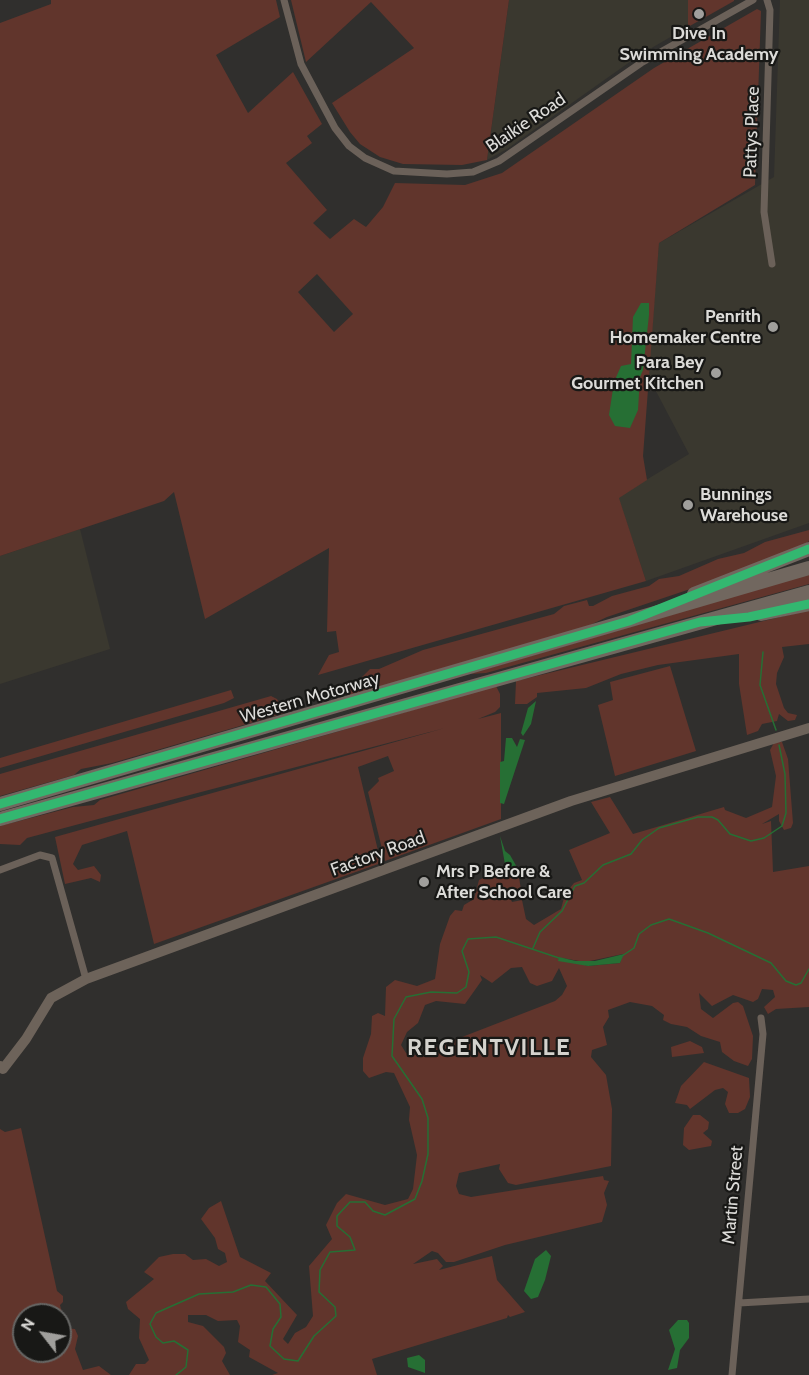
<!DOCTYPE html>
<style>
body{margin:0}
#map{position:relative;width:809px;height:1375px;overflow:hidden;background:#302f2d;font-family:Cabin,sans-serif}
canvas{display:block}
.north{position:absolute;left:12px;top:1303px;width:60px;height:60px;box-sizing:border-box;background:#181816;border:2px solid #666664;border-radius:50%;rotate:301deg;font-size:16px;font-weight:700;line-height:24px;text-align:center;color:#dcdbd8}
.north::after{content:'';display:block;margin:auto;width:21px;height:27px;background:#a09f9c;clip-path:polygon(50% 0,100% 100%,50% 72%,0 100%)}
</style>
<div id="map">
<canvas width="809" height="1375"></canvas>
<div class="north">N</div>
</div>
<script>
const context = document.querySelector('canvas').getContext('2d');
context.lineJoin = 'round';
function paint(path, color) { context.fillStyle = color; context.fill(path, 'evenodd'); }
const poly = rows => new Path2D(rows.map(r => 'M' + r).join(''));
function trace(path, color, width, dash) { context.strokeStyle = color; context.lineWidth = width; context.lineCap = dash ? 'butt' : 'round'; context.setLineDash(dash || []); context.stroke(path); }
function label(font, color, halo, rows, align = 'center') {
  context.font = font + ' Cabin,sans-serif'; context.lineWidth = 4.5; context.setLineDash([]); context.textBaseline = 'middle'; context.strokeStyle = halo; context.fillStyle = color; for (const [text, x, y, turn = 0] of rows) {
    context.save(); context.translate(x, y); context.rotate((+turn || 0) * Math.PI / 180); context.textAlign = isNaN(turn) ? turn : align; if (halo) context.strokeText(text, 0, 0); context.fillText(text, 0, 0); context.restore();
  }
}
const built = poly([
 [509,0,688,0,688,27,641,54,507,149,487,160],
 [780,0,809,0,809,523,646,581,618,497,689,454,648,376,659,243,774,177],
 [80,529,110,649,0,684,0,556]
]);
const green = poly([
 [51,0,276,0,280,17,216,55,248,113,293,72,322,124,307,136,312,143,286,163,327,210,313,223,330,239,354,219,366,227,383,207,395,183,465,185,502,173,654,68,757,9,761,11,755,185,659,243,643,456,647,480,619,498,646,581,318,675,329,655,339,652,336,631,327,632,329,548,205,619,174,492,164,501,0,556,0,23,51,4],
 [317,274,353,314,334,332,298,292],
 [291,0,509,0,487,160,462,165,403,164,380,157,360,144,350,132,332,103,414,48,371,2,306,62],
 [688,0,734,0,734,1,688,27],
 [809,530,809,541,806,544,720,579,607,617,588,626,348,696,344,692,345,689,356,683,370,669,379,669,423,650,554,614,564,606,587,600,589,606,593,606,612,596,649,586,659,579,679,576,718,559,744,553,765,542],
 [809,574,809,584,486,673,470,674],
 [809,610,809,644,782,647,784,657,777,673,776,684,784,708,788,713,797,715,795,720,788,721,779,714,777,721,762,724,758,731,747,735,739,684,739,654,658,665,621,674,586,688,537,693,537,697,527,704,515,704,516,681],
 [670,666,696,751,615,776,598,705,613,700,610,682],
 [496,686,500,694,500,707,495,712,478,719,501,713,501,819,385,861,368,792,379,781,378,778,394,771,388,756,358,767,381,863,154,944,127,831,82,845,73,864,78,870,94,866,101,875,100,882,91,878,65,884,55,837,445,728,83,823,27,838,20,845,0,844,0,826,73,807,94,805,100,800],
 [231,690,234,698,224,703,0,768,0,758],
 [271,696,277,699,285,713,112,763,81,769,74,775,0,796,0,774],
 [775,741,782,742,788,759,793,823,791,828,784,830,779,821,779,814,762,824,771,821,773,872,809,866,809,1007,776,1009,768,1014,764,1007,775,997,773,990,762,989,758,999,753,1002,733,995,712,1006,699,993,701,1009,713,1018,733,1003,738,1002,743,1006,753,1036,752,1059,748,1066,734,1061,722,1052,720,1042,701,1036,687,1027,671,1024,663,1020,664,1015,652,1006,630,1002,608,1010,609,1017,603,1027,607,1045,592,1050,591,1057,606,1075,612,1109,611,1166,516,1185,508,1183,499,1169,500,1164,459,1173,456,1186,459,1194,471,1197,603,1176,604,1180,609,1181,604,1193,607,1205,602,1222,505,1245,454,1262,446,1262,438,1253,432,1251,413,1264,437,1259,443,1266,439,1270,492,1256,497,1280,525,1312,510,1317,508,1315,507,1318,372,1359,377,1375,272,1375,278,1373,249,1357,250,1350,238,1342,240,1326,237,1320,218,1321,206,1315,188,1315,188,1322,203,1326,224,1347,226,1353,222,1361,230,1375,129,1375,136,1364,145,1364,149,1360,139,1338,140,1319,128,1309,126,1302,154,1279,144,1272,159,1257,173,1254,185,1254,193,1260,206,1259,219,1266,227,1262,225,1253,218,1249,215,1238,201,1219,209,1208,221,1201,240,1257,271,1273,265,1281,297,1315,283,1339,288,1344,295,1333,306,1327,313,1316,309,1266,332,1239,326,1225,337,1203,346,1194,385,1205,408,1199,413,1189,417,1155,409,1120,410,1107,394,1073,386,1072,369,1078,363,1071,363,1058,371,1034,372,1016,378,1013,385,1016,386,987,395,980,417,986,435,979,440,944,450,916,455,910,462,911,464,905,474,899,479,880,487,876,492,878,518,871,522,896,518,898,513,892,510,897,512,902,522,900,526,919,534,925,561,909,565,894,574,883,582,880,569,850,610,833,591,802,610,797,633,834,724,807,725,810,746,818,772,807,776,776,770,750],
 [623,954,620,963,588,966,562,958,585,962],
 [522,967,530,983,537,986,552,981,559,968,567,986,562,995,555,1001,413,1056,406,1053,401,1045,407,1032,418,1023,425,1005,436,1001,465,1004,482,980,480,975,492,983,511,968],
 [690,1041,702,1047,704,1053,672,1057,671,1047],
 [704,1062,749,1078,750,1097,745,1109,738,1113,729,1113,725,1104,728,1092,723,1088,715,1090,690,1109,687,1105,675,1103,681,1086],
 [693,1115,700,1115,709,1122,708,1129,703,1133,712,1141,711,1146,689,1150,683,1145,684,1128],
 [21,1128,57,1291,63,1296,63,1302,60,1305,66,1328,75,1329,78,1336,75,1349,83,1370,99,1366,111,1375,0,1375,0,1129,5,1132],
 [24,1315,60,1315,60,1351,24,1351]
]);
const water = poly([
 [641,303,649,303,649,315,643,370,640,377,638,410,630,428,615,426,609,415,614,382,621,366,631,364,633,317],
 [536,701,531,724,523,736,521,733,528,708],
 [506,738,512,738,517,747,520,739,525,740,504,804,500,803,500,762,504,761],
 [500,836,505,851,510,855,518,869,515,871,509,873,506,870],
 [624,954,620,963,588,966,558,961,559,957,576,961,595,961],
 [546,1250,551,1256,545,1280,538,1297,531,1299,524,1291,535,1259],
 [678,1320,687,1320,689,1323,689,1338,680,1350,677,1368,668,1370,675,1349,669,1330],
 [419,1355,425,1360,425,1373,408,1367,407,1358]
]);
const stream = poly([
 [763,652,760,685,776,730],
 [533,948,540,932,562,911,575,886,584,883,603,865,631,854,642,840,659,828,698,817,712,817,718,820,730,834,751,841,764,838,782,826,786,813,785,774,779,745],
 [622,956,634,948,639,934,651,925,669,919,708,933,771,963,786,981,796,985,801,983,809,969],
 [176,1375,186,1367,188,1350,174,1341,163,1343,156,1337,150,1324,156,1313,199,1294,233,1292,251,1285,266,1287,280,1304,281,1317,273,1329,270,1346,284,1359,298,1361,314,1336,336,1316,335,1307,319,1292,320,1270,330,1252,355,1250,350,1237,337,1226,337,1216,350,1202,365,1202,373,1211,385,1215,415,1199,422,1181,428,1154,428,1118,422,1099,392,1056,394,1019,406,997,431,992,457,993,466,987,469,972,462,951,468,939,496,937,559,958]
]);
const street = poly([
 [284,0,301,64,335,128,349,146,365,158,394,171,447,174,473,172,499,161,641,63,753,0],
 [767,0,770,10,764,212,772,264],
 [0,870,40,855,52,858,86,979],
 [739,1303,809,1299],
 [732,1375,763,1034,761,1018]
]);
const secondary = poly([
 [0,1066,3,1069,26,1039,51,998,86,979,571,801,809,728]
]);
const highway = poly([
 [694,594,809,549],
 [761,614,809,604],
 [0,804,809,568],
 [0,819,809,592]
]);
const cycleway = poly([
 [0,804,629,621,809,549],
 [0,819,700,622,749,617,809,604]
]);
const markers = [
 [699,14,6,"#a09f9c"],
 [773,327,6,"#a09f9c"],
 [716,373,6,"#a09f9c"],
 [688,505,6,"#a09f9c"],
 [424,882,6,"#a09f9c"]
];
const poiNames = [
 ["Dive In",699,34,"center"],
 ["Swimming Academy",699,55,"center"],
 ["Penrith",761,317],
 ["Homemaker Centre",761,338],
 ["Para Bey",704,363],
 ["Gourmet Kitchen",704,384],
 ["Bunnings",700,495,"left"],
 ["Warehouse",700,516,"left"],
 ["Mrs P Before &",436,872,"left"],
 ["After School Care",436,893,"left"]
];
const streetNames = [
 ["Blaikie Road",526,123,-34],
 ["Pattys Place",752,132,-88],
 ["Western Motorway",310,698,-16],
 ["Factory Road",378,854,-20],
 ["Martin Street",733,1195,-85]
];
const districtNames = [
 ["REGENTVILLE",489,1048]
];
paint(built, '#3a382f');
paint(green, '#61352c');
paint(water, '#266f34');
trace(stream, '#266f34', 1.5);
trace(street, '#6b6159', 7);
trace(secondary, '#6d635a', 10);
trace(highway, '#71675f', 14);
trace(cycleway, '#33b770', 9);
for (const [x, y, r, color] of markers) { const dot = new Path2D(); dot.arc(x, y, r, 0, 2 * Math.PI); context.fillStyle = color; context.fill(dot); trace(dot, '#181816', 2); }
label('bold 18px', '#dcdbd8', '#181816', poiNames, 'right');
label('18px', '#dcdbd8', '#181816', streetNames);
context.letterSpacing = '1.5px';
label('bold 24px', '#d4d2cd', '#181816', districtNames);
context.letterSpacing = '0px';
</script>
